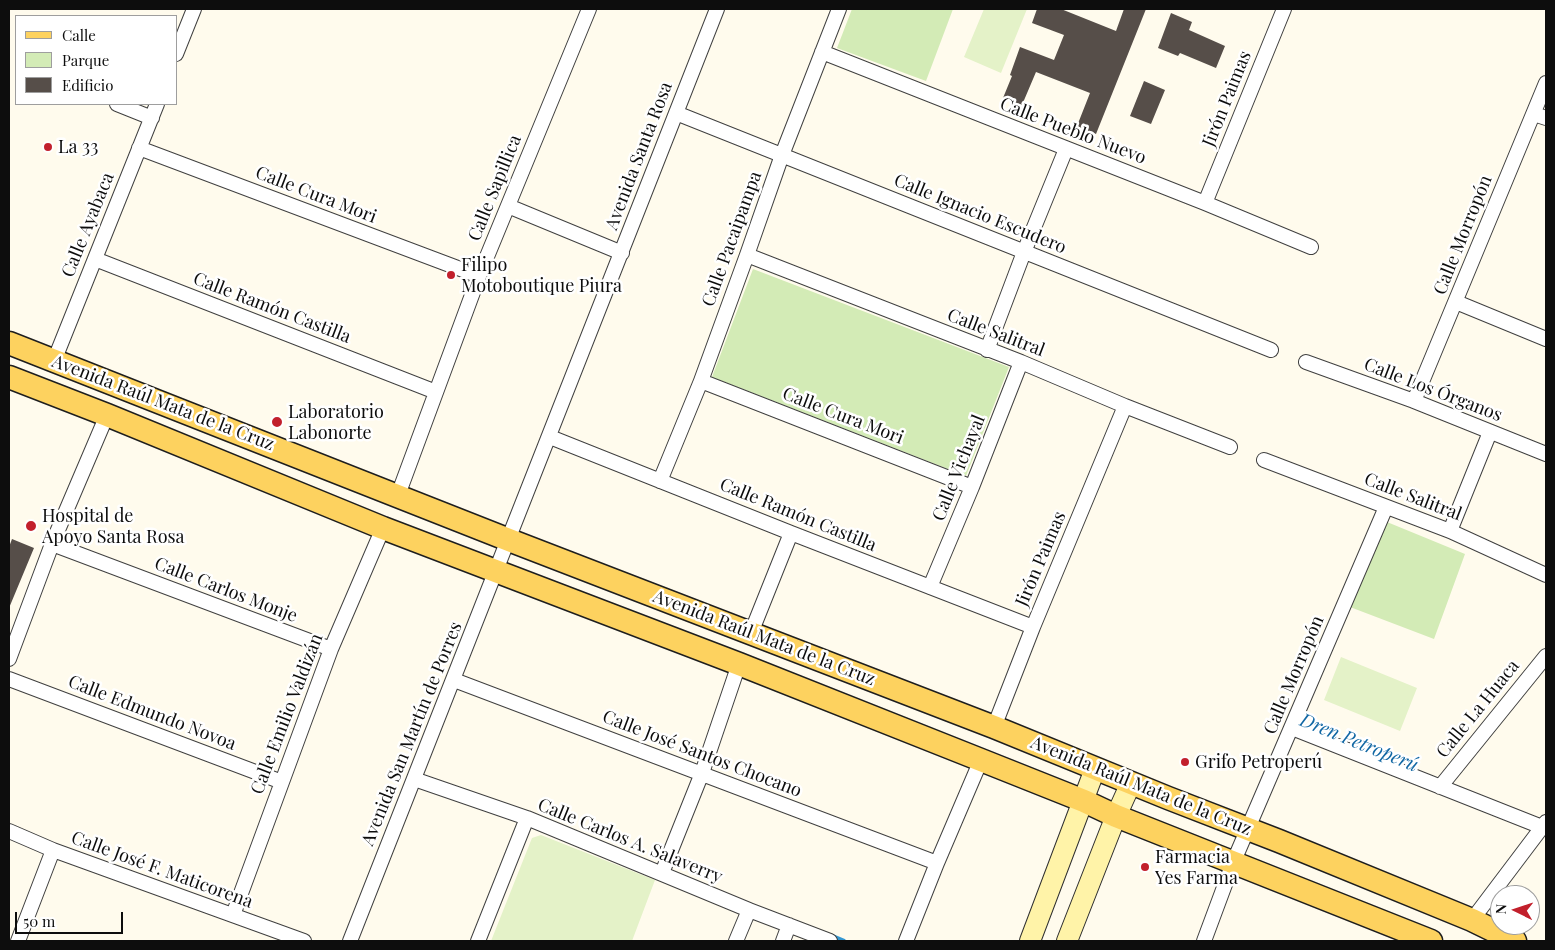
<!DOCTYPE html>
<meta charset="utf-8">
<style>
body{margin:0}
#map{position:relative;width:1555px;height:950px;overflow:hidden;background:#fffbed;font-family:"Playfair Display",serif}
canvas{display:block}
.frame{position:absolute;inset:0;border:10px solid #0d0d0d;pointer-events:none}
.legend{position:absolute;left:15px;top:15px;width:162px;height:90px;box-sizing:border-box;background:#fff;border:1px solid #9e9e9e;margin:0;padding:6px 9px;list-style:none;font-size:15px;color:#0d0d0d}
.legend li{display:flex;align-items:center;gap:10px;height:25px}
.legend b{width:25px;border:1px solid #9e9e9e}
.north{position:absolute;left:1490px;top:885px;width:50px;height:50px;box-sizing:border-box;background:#fff;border:1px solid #9e9e9e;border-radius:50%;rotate:274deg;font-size:14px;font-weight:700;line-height:20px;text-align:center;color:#0d0d0d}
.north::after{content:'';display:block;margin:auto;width:18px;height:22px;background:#c2202c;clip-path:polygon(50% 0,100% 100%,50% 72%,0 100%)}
.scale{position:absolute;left:15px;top:912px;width:108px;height:22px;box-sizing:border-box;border:2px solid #0d0d0d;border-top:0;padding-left:6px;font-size:15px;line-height:18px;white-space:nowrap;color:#0d0d0d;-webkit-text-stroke:4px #fff;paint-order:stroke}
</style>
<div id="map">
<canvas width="1555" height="950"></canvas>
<div class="frame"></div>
<ul class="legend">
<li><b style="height:6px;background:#fdd25f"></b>Calle</li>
<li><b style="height:14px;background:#d3ebb6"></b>Parque</li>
<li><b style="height:14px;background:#564e49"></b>Edificio</li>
</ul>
<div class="north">N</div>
<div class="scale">50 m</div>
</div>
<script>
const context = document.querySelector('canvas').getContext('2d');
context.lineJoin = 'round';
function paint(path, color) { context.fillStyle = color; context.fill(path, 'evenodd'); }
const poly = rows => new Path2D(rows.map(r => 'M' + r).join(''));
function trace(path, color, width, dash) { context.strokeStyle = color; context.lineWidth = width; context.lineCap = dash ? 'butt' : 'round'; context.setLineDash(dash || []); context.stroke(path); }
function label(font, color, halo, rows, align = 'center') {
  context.font = font + ' "Playfair Display",serif'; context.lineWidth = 5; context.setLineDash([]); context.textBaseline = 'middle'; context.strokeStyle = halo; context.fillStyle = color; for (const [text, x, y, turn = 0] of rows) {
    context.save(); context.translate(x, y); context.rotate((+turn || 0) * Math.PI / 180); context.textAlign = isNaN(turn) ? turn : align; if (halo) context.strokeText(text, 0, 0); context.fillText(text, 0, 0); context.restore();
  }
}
const green = poly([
 [852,9,953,9,926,81,837,48],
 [753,269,1009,367,966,476,712,377],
 [1387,522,1465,554,1434,639,1350,607]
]);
const pitch = poly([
 [984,9,1027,9,1001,73,964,57],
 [1341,657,1417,688,1400,731,1324,700],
 [541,835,655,880,632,941,491,941,532,838]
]);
const stream = poly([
 [832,936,844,941]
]);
const building = poly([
 [1037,9,1061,9,1116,31,1124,9,1146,9,1096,134,1077,126,1090,93,1036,72,1022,105,1003,98,1012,76,1010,75,1020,47,1054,60,1064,35,1032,23],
 [1171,13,1192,22,1189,30,1225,46,1216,68,1180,53,1178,56,1158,48],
 [1144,81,1165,90,1151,124,1130,116],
 [12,539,34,548,9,608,9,547]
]);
const street = poly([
 [822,52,1205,203,1311,247],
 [176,54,194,9],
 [117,104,152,118],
 [676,113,1271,350],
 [1534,114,1546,118],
 [139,148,479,276],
 [1205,203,1284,9],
 [508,206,622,253],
 [747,255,1021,362,1125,406,1230,447],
 [95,259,436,392],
 [1456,302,1546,339],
 [987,350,1024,252,1066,149],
 [54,361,157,104],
 [1306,362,1414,401,1546,454],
 [701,381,972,487],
 [1414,401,1546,83],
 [550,437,791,533,1033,627],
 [1264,460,1450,531,1546,575],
 [660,481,701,381,747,255,782,155,839,9],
 [398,495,479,276,589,9],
 [1450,531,1490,432],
 [52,544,331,649],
 [930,587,972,487,1021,362],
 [751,633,791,533],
 [9,659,52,544,107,415],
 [9,679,282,782],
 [454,680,937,863],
 [994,727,1033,627,1125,406],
 [1292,728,1542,827],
 [414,779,527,818,749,910,830,941],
 [1440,787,1546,656],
 [9,831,53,850,304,941],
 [662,873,702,773,739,664],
 [233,915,331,649,383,528],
 [1472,920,1546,822],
 [18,941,53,850],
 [350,941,717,9],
 [478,941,527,818],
 [736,941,749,910],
 [783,941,789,925],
 [906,941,937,863,981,760],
 [1204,941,1233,863,1386,507]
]);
const secondary = poly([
 [1030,941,1095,769],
 [1067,941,1116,816,1131,783]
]);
const primary = poly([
 [9,343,509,540,994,727,1168,798,1279,841,1472,920,1515,941],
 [9,377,107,415,383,528,739,664,981,760,1084,801,1116,816,1431,941]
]);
const markers = [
 [48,147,5,"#c2202c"],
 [451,275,5,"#c2202c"],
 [277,422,6,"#c2202c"],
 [31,526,6,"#c2202c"],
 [1185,762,5,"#c2202c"],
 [1145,867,5,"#c2202c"]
];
const streetNames = [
 ["Jirón Paimas",1227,99,-68],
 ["Calle Pueblo Nuevo",1073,131,21],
 ["Avenida Santa Rosa",639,156,-69],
 ["Calle Sapillica",495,188,-68],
 ["Calle Cura Mori",316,195,21],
 ["Calle Ignacio Escudero",980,214,22],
 ["Calle Ayabaca",88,225,-68],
 ["Calle Morropón",1463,235,-68],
 ["Calle Pacaipampa",732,239,-70],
 ["Calle Ramón Castilla",272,308,21],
 ["Calle Salitral",996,333,21],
 ["Calle Los Órganos",1433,390,21],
 ["Avenida Raúl Mata de la Cruz",163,403,21],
 ["Calle Cura Mori",843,416,21],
 ["Calle Vichayal",959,468,-68],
 ["Calle Salitral",1413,497,21],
 ["Calle Ramón Castilla",798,515,22],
 ["Jirón Paimas",1041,559,-67],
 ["Calle Carlos Monje",226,590,21],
 ["Avenida Raúl Mata de la Cruz",764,638,21],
 ["Calle Morropón",1294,675,-67],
 ["Calle La Huaca",1478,709,-51],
 ["Calle Edmundo Novoa",152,713,21],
 ["Calle Emilio Valdizán",287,714,-69],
 ["Avenida San Martín de Porres",412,734,-68],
 ["Calle José Santos Chocano",702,754,21],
 ["Avenida Raúl Mata de la Cruz",1141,786,22],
 ["Calle Carlos A. Salaverry",630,841,22],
 ["Calle José F. Maticorena",162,870,20]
];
const poiNames = [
 ["La 33",58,147],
 ["Filipo",461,265],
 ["Motoboutique Piura",461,286],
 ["Laboratorio",288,412],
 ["Labonorte",288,433],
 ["Hospital de",42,516],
 ["Apoyo Santa Rosa",42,537],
 ["Grifo Petroperú",1195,762],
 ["Farmacia",1155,857],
 ["Yes Farma",1155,878]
];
const waterNames = [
 ["Dren Petroperú",1359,743,22]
];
paint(green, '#d3ebb6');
paint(pitch, '#e4f2c8');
trace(stream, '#3497d2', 4.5);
paint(building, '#564e49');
trace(street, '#404040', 16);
trace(secondary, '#2f2f2f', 22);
trace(primary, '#1e1e1e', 25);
trace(street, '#fff', 14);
trace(secondary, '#fff3a8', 20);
trace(primary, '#fdd25f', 22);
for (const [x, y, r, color] of markers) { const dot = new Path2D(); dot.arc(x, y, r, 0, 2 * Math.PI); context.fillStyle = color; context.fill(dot); trace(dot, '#fff', 2); }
label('18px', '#0d0d0d', '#fff', streetNames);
label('18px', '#0d0d0d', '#fff', poiNames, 'left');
label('italic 19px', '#1268a4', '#fff', waterNames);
</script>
